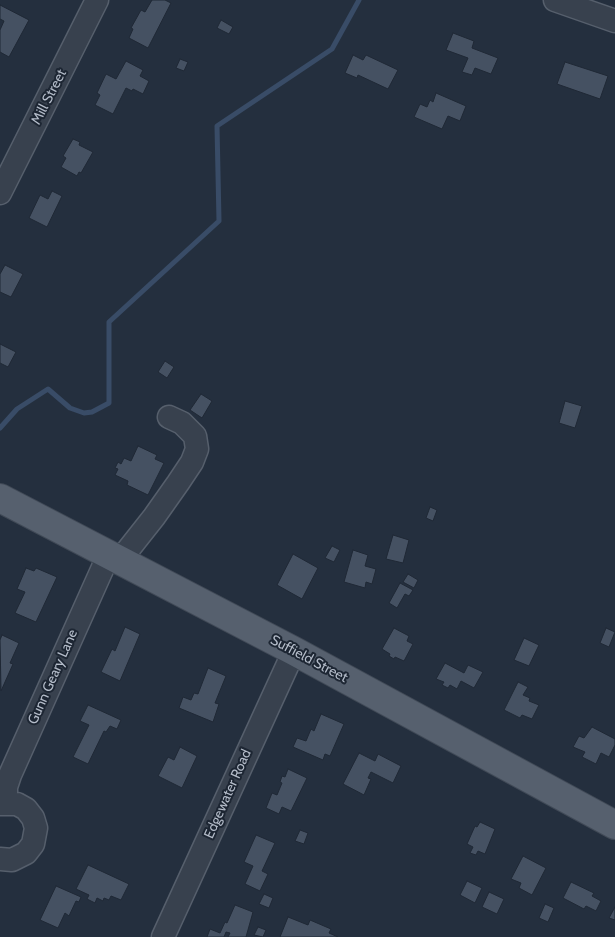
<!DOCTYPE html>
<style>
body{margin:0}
canvas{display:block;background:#242f3e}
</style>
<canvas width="615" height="937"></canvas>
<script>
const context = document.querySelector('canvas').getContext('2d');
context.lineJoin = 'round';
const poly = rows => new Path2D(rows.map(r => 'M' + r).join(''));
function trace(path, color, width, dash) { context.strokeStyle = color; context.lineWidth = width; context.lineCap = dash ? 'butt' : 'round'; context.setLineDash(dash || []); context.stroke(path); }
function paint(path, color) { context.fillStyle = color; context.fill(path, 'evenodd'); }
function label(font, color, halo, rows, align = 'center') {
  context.font = font + ' Cabin,sans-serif'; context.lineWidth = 4; context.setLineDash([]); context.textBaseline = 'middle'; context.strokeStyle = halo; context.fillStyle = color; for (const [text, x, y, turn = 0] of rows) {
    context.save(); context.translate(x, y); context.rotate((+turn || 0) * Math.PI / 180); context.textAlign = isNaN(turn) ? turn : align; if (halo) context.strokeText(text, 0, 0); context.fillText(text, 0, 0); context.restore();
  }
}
const stream = poly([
 [0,428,17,409,48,389,70,408,84,413,92,412,109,403,109,322,219,221,217,126,332,49,359,0]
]);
const building = poly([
 [152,0,165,0,171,3,148,48,129,38,133,29,131,28,141,10,145,12,152,0],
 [0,5,29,20,9,57,0,52,0,30,4,21,0,19,0,5],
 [221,20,233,27,229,34,217,28,221,20],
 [453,33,474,41,472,48,498,58,491,74,475,68,472,75,462,72,468,58,446,50,453,33],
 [353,55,363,60,366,55,398,70,388,89,358,75,357,78,345,73,353,55],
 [180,59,188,62,184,71,176,68,180,59],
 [126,61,143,70,140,76,149,81,143,94,133,89,132,91,126,88,113,114,95,105,100,95,97,93,106,74,116,79,126,61],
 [565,62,608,76,600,99,557,84,565,62],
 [436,93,466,106,460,121,448,116,442,129,414,117,420,104,427,107,430,100,433,102,436,93],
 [73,139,80,142,79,145,93,152,81,173,79,172,77,176,61,167,66,158,63,156,73,139],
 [52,191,62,196,47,227,29,218,40,195,48,199,52,191],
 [5,265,23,274,11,297,0,292,0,274,5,265],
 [0,344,16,352,8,367,0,363,0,344],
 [165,361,174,367,167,378,158,372,165,361],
 [201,394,212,401,202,418,190,410,201,394],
 [565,401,582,406,575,428,559,423,565,401],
 [138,446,157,455,155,459,164,463,148,495,127,485,128,481,115,475,118,469,115,468,118,462,121,464,124,458,131,461,138,446],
 [430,507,437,510,433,521,426,518,430,507],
 [393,535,409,540,403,563,386,559,393,535],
 [332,546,340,550,334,562,325,558,332,546],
 [353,550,368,555,365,566,376,569,372,584,366,582,365,588,344,582,353,550],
 [293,554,318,568,302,599,277,585,293,554],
 [26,568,34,571,36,568,57,577,36,622,15,613,25,592,17,589,26,568],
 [408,574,418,580,414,588,403,582,408,574],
 [400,583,413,590,409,596,405,594,397,608,389,603,400,583],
 [125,627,140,634,120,681,101,672,112,649,115,651,125,627],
 [394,628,409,636,407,641,413,644,404,661,395,657,394,659,389,656,390,654,382,649,394,628],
 [606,628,615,632,609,647,600,643,606,628],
 [2,635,19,643,10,663,13,664,1,691,0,640,2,635],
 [524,638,539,645,529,666,514,660,524,638],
 [445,663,464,673,468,665,483,672,474,688,461,681,457,689,450,685,448,688,442,685,444,682,436,679,445,663],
 [208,668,226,676,215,703,219,704,213,722,179,708,183,697,191,700,194,693,198,694,208,668],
 [518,682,528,687,523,695,530,698,529,701,539,705,532,719,522,715,520,718,504,710,518,682],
 [88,705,121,720,117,729,110,726,106,732,104,731,88,764,73,757,89,725,80,721,88,705],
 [321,714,344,724,330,756,325,754,323,760,293,747,297,738,306,741,311,729,314,731,321,714],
 [592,727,615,739,615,745,609,757,601,753,596,764,582,757,585,752,573,747,579,736,584,738,592,727],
 [180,747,197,756,182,788,158,776,168,757,174,760,180,747],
 [359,753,375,761,378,754,401,766,393,783,371,772,368,778,371,779,364,795,343,784,359,753],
 [288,769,307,778,291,811,282,807,279,814,266,808,272,793,277,795,282,783,280,782,282,776,285,777,288,769],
 [480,822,495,829,485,854,478,851,476,855,470,853,473,847,467,844,475,826,477,827,480,822],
 [300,830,308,833,304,844,295,841,300,830],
 [256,835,275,843,262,871,268,874,260,891,245,884,253,866,244,862,256,835],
 [523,856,546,868,532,895,519,888,521,883,511,879,523,856],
 [88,865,129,884,121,900,111,896,109,900,104,898,103,901,97,898,95,903,87,899,89,895,76,889,88,865],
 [467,881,482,888,475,903,460,895,467,881],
 [571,882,594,893,592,896,601,901,596,911,586,906,584,909,563,898,571,882],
 [56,886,81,897,79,902,76,901,69,916,65,913,58,928,40,920,56,886],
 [489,892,504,899,497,914,482,907,489,892],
 [264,894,273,898,269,908,259,904,264,894],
 [545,904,554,908,548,922,539,918,545,904],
 [235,905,253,912,246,937,228,937,230,933,226,932,224,937,207,937,210,929,220,933,225,922,227,923,235,905],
 [615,907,615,920,609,918,615,907],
 [288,917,308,925,310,920,331,929,329,933,338,937,280,937,288,917],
 [258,927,266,930,263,937,254,935,258,927]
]);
const minor = poly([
 [555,0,615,21],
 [0,193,97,0],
 [120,560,154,517,178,483,192,462,197,449,195,436,182,423,169,417],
 [6,803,6,787,10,775,109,554],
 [0,804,17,804,26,809,33,818,36,828,33,844,26,853,12,860,0,859],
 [163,937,294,651]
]);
const major = poly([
 [0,498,294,651,615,825]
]);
const streetNames = [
 ["Mill Street",49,97,-63],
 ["Suffield Street",309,659,28],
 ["Gunn Geary Lane",53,677,-66],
 ["Edgewater Road",228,794,-66]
];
trace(stream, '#394c67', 5);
paint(building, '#455162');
trace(building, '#1f2835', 1);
trace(minor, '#565f6c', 25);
trace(major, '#414a57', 30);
trace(minor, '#38414e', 22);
trace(major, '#56606e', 28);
label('14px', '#b4bcc9', '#1d2633', streetNames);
</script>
